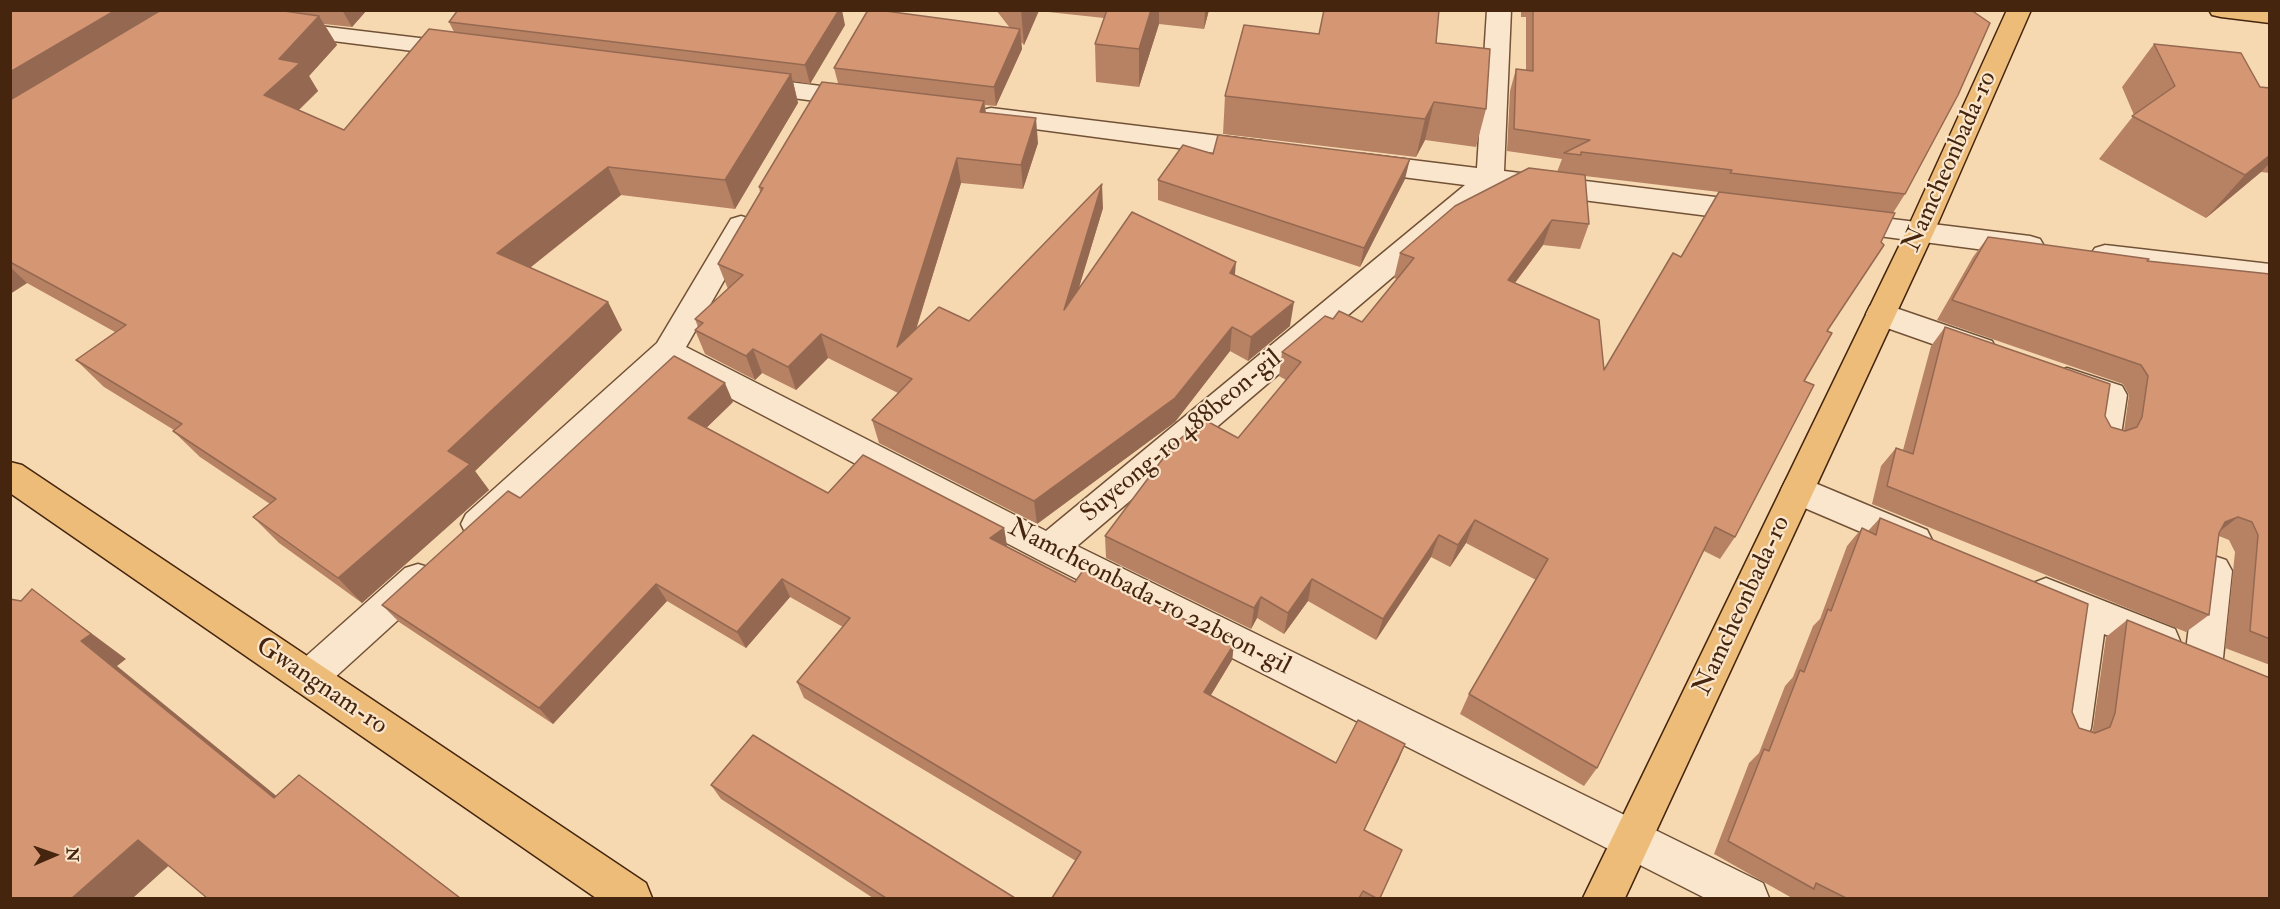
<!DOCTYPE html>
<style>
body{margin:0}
#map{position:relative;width:2280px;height:909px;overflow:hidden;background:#f7d9b1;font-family:"IM FELL Double Pica",serif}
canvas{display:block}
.frame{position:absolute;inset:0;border:12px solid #45250e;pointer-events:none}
.north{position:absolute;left:24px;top:825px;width:60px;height:60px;-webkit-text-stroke:4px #fae6cc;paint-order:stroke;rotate:88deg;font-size:16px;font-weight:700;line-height:24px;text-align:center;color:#45250e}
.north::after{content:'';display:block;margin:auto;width:21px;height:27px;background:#45250e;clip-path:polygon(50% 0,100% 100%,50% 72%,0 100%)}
</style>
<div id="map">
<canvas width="2280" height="909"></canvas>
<div class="frame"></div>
<div class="north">N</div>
</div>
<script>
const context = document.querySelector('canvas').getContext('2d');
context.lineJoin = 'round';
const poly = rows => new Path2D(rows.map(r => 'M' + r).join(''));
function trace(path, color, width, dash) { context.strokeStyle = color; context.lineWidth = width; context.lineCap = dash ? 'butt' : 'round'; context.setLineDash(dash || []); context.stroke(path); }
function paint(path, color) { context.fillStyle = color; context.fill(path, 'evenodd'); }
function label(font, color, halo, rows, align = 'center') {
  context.font = font + ' "IM FELL Double Pica",serif'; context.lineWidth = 4.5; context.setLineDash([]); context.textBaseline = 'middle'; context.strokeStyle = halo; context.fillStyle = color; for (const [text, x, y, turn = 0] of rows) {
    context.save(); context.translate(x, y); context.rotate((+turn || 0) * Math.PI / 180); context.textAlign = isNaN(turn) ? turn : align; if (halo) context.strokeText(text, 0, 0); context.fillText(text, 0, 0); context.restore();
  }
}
const minor = poly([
 [1487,10,1511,10,1504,171,1756,202,1766,205,1770,212,1766,219,1756,222,1496,189,1077,546,1763,883,1769,898,1705,898,1037,559,671,367,490,534,478,538,466,534,461,524,466,514,657,343,731,219,741,216,751,219,755,226,686,347,1046,531,1465,185,1363,172,1353,169,1349,163,1353,157,1363,154,1477,168,1487,10],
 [286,22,461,43,470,45,473,50,470,55,461,57,277,34,274,29,277,24,286,22],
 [750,77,860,91,869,93,873,99,869,105,860,107,741,91,737,85,741,79,750,77],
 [991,108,1261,141,1271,144,1274,150,1271,156,1261,159,982,122,978,116,982,110,991,108],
 [1843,213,2030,236,2040,239,2044,246,2040,253,2030,256,1833,230,1829,223,1833,216,1843,213],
 [2105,245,2270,264,2270,285,2095,262,2090,255,2095,248,2105,245],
 [1881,303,1992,341,1996,349,1992,357,1981,361,1870,322,1866,314,1870,306,1881,303],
 [2067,368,2122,386,2127,395,2121,435,2117,444,2105,448,2093,444,2089,435,2094,402,2056,388,2051,380,2056,372,2067,368],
 [1798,476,1927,530,1932,540,1927,550,1915,555,1903,550,1786,500,1781,490,1786,480,1798,476],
 [2214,556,2226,560,2232,571,2223,658,2217,670,2204,675,2191,670,2185,658,2196,571,2202,560,2214,556],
 [418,564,431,568,436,579,431,590,321,690,308,695,295,690,289,678,295,666,405,568,418,564],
 [2046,578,2175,629,2180,641,2175,653,2162,657,2104,634,2091,728,2086,741,2072,746,2058,741,2053,728,2070,620,2033,605,2028,594,2033,583,2046,578]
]);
const major = poly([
 [2007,10,2031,10,1934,232,1625,898,1583,898,1906,232,2007,10],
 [2209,10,2270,10,2270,23,2221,17,2212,15,2209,10],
 [10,462,22,465,646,883,652,898,596,898,10,493,10,462]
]);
const wall = poly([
 [10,10,367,10,352,27,324,24,337,45,309,76,318,91,299,110,344,130,454,32,449,22,845,25,810,84,793,81,798,103,735,209,621,195,530,268,608,302,622,330,475,471,489,490,362,603,279,543,253,517,270,504,200,457,173,431,174,430,104,387,76,360,115,332,27,283,10,294],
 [996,10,1209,10,1204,29,1159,24,1139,87,1096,82,1095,44,1104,18,1039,11,1024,45,1021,42,1022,49,996,106,985,105,986,113,1038,143,1023,189,961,183,916,330,969,321,1103,208,1079,287,1235,275,1290,326,1248,361,1230,351,1175,422,1037,524,879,443,872,420,898,393,828,358,796,390,762,373,755,380,705,354,695,330,698,327,695,319,728,289,718,264,760,192,759,187,838,83,834,68,1010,28],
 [1521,10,1971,10,1905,194,1893,213,1827,331,1804,381,1735,537,1720,559,1704,551,1597,768,1584,786,1460,714,1469,694,1536,580,1466,543,1450,567,1431,557,1376,640,1308,601,1284,634,1257,618,1251,629,1106,558,1105,536,1238,438,1286,380,1279,376,1282,352,1333,319,1362,322,1397,279,1394,278,1400,253,1557,172,1562,159,1507,151,1510,91,1516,69,1526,70,1526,17,1521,17],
 [1585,176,1719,192,1681,257,1604,370,1515,283,1543,245,1580,249,1589,224],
 [1319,34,1436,43,1486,109,1476,147,1425,140,1416,157,1223,134,1225,96],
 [2154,44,2260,87,2270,88,2270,173,2261,172,2206,218,2099,159,2134,115,2122,87],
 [1405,179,1360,267,1158,200,1158,180],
 [1988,237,2148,261,2270,274,2270,665,2225,648,2235,552,2229,540,2219,536,2209,615,2186,632,1872,504,1881,466,1896,448,1903,450,1931,346,1945,327,2105,416,2111,427,2124,431,2129,395,2123,384,1937,320,1973,257],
 [733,402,706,428,828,493,1004,528,1007,546,1006,546,1075,582,1234,644,1232,660,1211,695,1336,763,1399,759,1364,830,1380,898,1052,898,1076,861,804,698,797,682,843,627,790,597,746,648,667,601,553,724,399,622,382,605,520,498],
 [1880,518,2072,712,2079,728,2092,732,2093,728,2106,637,2127,620,2270,898,1805,898,1803,897,1802,898,1792,898,1714,854,1749,763,1759,753,1785,686,1793,677,1813,626,1820,619,1847,546,1862,528,1868,531],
 [711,785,1015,898,873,898,721,799]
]);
const shadedWall = poly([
 [116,10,164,10,10,115,10,72],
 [342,10,367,10,352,27],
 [839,10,842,10,845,25,810,84,805,65],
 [1021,10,1039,10,1024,45],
 [1151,10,1159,10,1159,24,1139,87,1139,49],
 [1205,10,1209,10,1204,29],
 [319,16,337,45,309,76,318,91,284,124,264,95,279,59],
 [1020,29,1022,49,996,106,994,87],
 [791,74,798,103,735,209,725,180],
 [984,101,987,126,980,112],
 [1434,102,1425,140,1416,157,1425,119],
 [1036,118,1038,143,1023,189,1021,165],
 [2270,155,2270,163,2261,172,2206,218,2245,175],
 [957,158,961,183,903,371,897,347],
 [1410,159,1405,179,1360,267,1364,248],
 [608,167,621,195,513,281,497,253],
 [1102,184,1103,208,1065,334,1064,310],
 [1552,220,1543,245,1499,304,1508,280],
 [1236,262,1234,286,1230,273],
 [10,267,27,283,10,294],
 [608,302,622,330,475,471,489,490,362,603,338,578,448,451],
 [1294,302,1290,326,1248,361,1251,337],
 [1232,327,1230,351,1175,422,1037,524,1034,501],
 [821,334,828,358,796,390,788,367],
 [753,349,762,373,755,380,746,356],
 [725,383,733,402,697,437,688,418],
 [2238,517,2215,535,2225,522],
 [1475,520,1466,543,1450,567,1458,545],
 [1004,528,1007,546,993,556,990,538],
 [1439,535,1431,557,1376,640,1383,619],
 [782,579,790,597,746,648,737,632],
 [1312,579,1308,601,1284,634,1288,613],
 [656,584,667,601,553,724,539,708],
 [32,589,126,659,117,666,306,820,274,798,81,641],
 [1261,597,1257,618,1251,629,1254,608],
 [1234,644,1232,660,1203,708,1204,692],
 [1405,744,1399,759,1358,843,1364,830],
 [299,775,329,797,461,898,460,898],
 [138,840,175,860,133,898,72,898]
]);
const building = poly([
 [10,10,116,10,10,72,10,10],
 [161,10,277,10,319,16,279,59,300,63,264,95,344,130,429,29,791,74,725,180,608,167,497,253,608,302,448,451,470,464,338,578,253,517,276,499,173,431,182,424,76,360,126,325,10,262,10,100,161,10],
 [458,10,839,10,805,65,449,22,458,10],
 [868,10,878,10,1020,29,994,87,834,68,868,10],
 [1107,10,1151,10,1139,49,1095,44,1107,10],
 [1324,10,1439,10,1436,43,1490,49,1486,109,1434,102,1425,119,1225,96,1244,25,1319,34,1324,10],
 [1533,10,1971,10,1990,23,1958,95,1905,194,1730,173,1732,170,1581,152,1581,155,1564,153,1590,140,1514,129,1516,69,1533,71,1533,10],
 [2154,44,2241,53,2260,87,2270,88,2270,155,2245,175,2132,116,2175,86,2154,44],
 [822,82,984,101,980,112,1036,118,1021,165,957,158,897,347,939,307,969,321,1102,184,1064,310,1132,212,1236,262,1230,273,1294,302,1251,337,1232,327,1175,398,1034,501,872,420,912,379,821,334,788,367,753,349,746,356,695,330,703,323,695,319,743,275,718,264,763,188,759,187,822,82],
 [1218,135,1410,159,1364,248,1158,180,1183,145,1213,154,1218,135],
 [1529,168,1585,175,1589,224,1552,220,1508,280,1599,320,1604,370,1673,253,1681,257,1719,192,1895,213,1881,242,1884,245,1827,331,1832,333,1804,381,1814,385,1735,537,1715,527,1597,768,1469,694,1548,559,1475,520,1458,545,1439,535,1383,619,1312,579,1288,613,1261,597,1254,608,1105,536,1173,445,1203,419,1238,438,1301,362,1282,352,1325,316,1333,319,1339,311,1362,322,1414,258,1400,253,1455,206,1529,168],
 [1988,237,2149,259,2147,261,2270,274,2270,639,2250,631,2258,535,2252,522,2238,517,2225,522,2219,533,2209,615,1887,486,1896,448,1913,454,1945,327,2110,384,2105,416,2111,427,2125,431,2137,427,2142,417,2148,376,2141,365,1952,300,1988,237],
 [674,356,725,383,688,418,828,493,863,455,1004,528,990,538,1075,582,1084,569,1234,644,1204,692,1336,763,1358,720,1405,744,1364,830,1402,850,1380,898,1376,898,1363,891,1359,898,1052,898,1081,852,797,682,850,618,782,579,737,632,656,584,539,708,382,605,508,491,520,498,674,356],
 [1880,518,2088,604,2072,712,2079,728,2095,733,2110,727,2115,713,2127,620,2270,678,2270,898,1846,898,1816,883,1814,889,1728,841,1764,749,1769,751,1800,670,1804,672,1828,609,1831,611,1862,528,1876,535,1880,518],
 [32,589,91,634,81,641,274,798,299,775,460,898,207,898,138,840,72,898,10,898,10,599,21,601,32,589],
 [753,735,1015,898,886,898,711,785,753,735]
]);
const streetNames = [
 ["Namcheonbada-ro",1951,162,-66],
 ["Suyeong-ro 488beon-gil",1182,437,-40],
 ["Namcheonbada-ro 22beon-gil",1149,598,27],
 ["Namcheonbada-ro",1743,606,-65],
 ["Gwangnam-ro",321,687,34]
];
trace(minor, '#725237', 3);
trace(major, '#45250e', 3);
paint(minor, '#fae6cc');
paint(major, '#ecbc78');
paint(wall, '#b78164');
paint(shadedWall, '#956951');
paint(building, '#d59674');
trace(building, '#956951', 1.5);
label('26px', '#45250e', '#fae6cc', streetNames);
</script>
